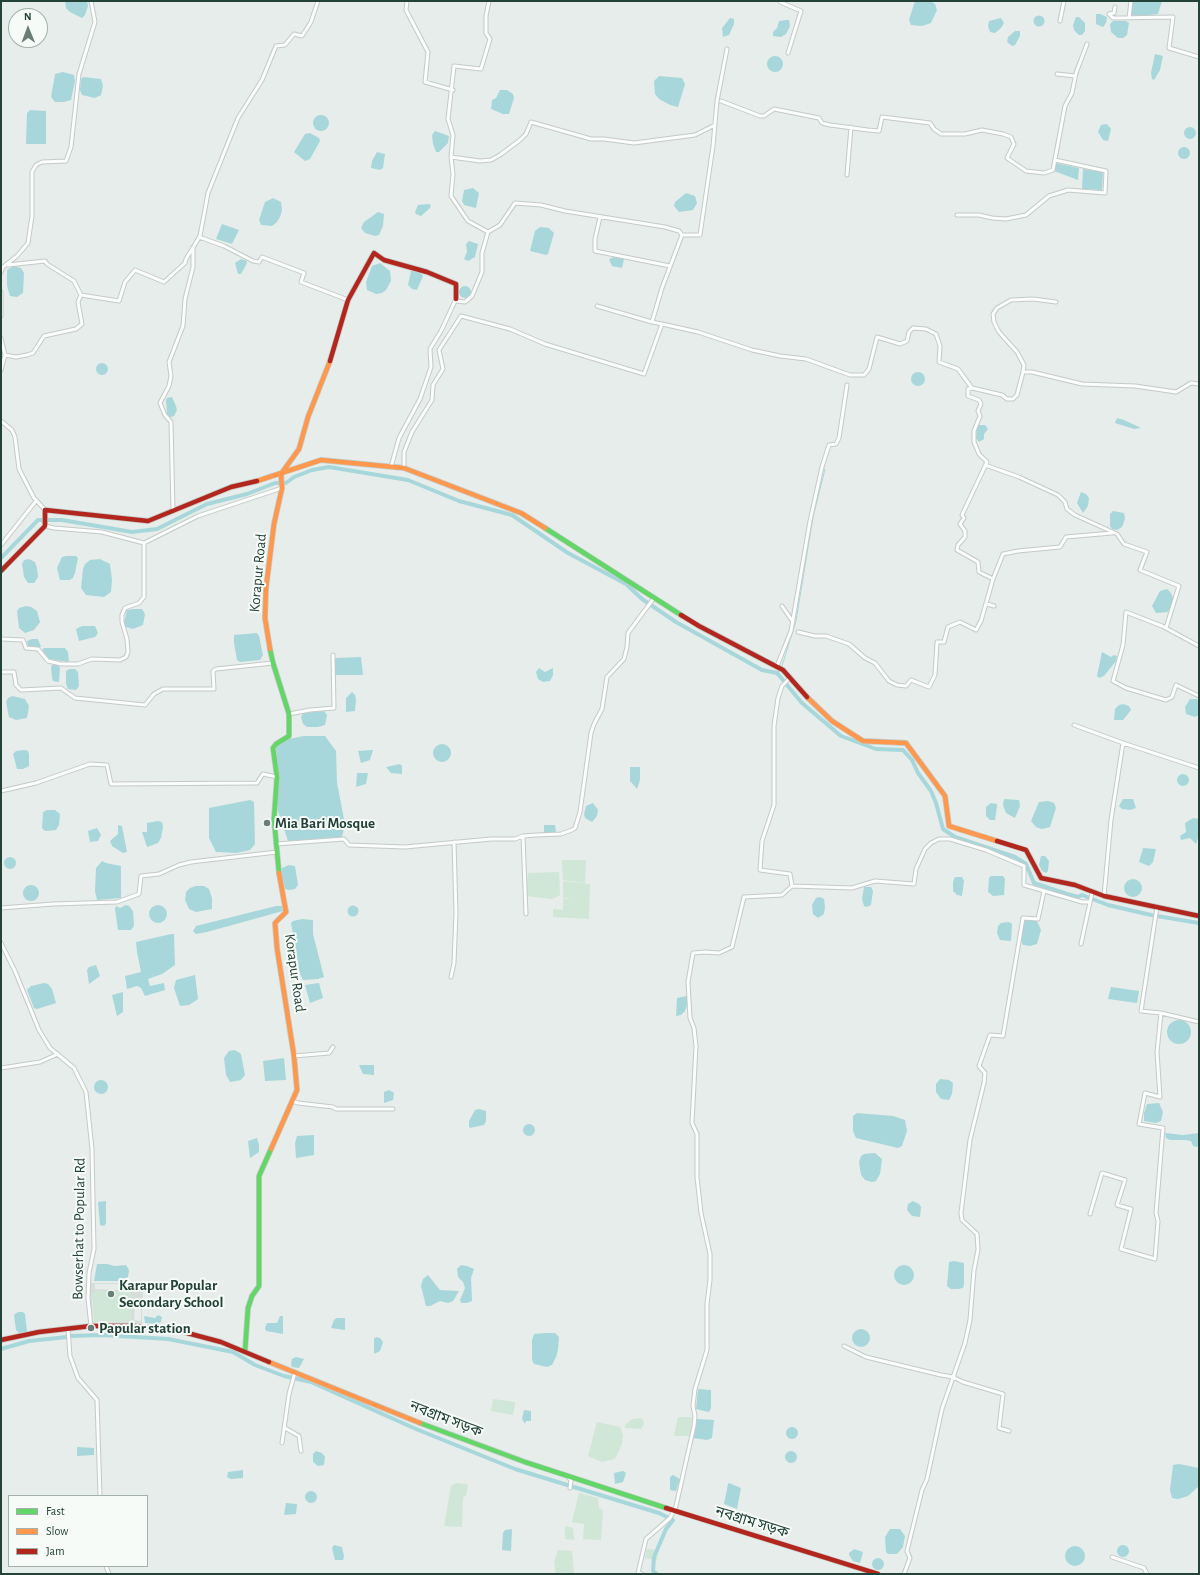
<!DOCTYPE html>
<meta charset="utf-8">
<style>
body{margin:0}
#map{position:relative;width:1200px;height:1575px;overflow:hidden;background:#e7edea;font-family:"Alegreya Sans",sans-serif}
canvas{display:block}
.frame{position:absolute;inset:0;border:2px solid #234238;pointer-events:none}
.legend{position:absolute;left:8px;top:1495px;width:140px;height:72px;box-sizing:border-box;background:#f6fbf8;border:1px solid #a2b1ab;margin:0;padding:5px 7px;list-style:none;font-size:12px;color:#234238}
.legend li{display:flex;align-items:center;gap:8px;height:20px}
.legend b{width:20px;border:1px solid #a2b1ab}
.north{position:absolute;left:8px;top:8px;width:40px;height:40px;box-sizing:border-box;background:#f6fbf8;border:1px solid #a2b1ab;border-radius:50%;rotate:359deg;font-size:11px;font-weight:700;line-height:16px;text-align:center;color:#234238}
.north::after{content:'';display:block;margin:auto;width:14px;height:18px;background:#687e76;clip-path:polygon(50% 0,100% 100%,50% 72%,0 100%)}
</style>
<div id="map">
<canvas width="1200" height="1575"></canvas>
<div class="frame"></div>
<ul class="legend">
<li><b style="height:5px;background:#63d668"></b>Fast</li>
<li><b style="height:5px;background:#ff974d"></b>Slow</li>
<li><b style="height:5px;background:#b3261e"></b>Jam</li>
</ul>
<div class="north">N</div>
</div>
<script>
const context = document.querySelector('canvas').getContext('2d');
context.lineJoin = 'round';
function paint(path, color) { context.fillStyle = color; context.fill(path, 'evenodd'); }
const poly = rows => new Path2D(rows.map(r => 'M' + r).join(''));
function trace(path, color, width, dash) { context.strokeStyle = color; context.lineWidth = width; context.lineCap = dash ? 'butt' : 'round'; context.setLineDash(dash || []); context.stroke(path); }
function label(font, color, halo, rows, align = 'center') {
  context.font = font + ' "Alegreya Sans","Noto Sans Bengali",sans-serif'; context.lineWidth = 4; context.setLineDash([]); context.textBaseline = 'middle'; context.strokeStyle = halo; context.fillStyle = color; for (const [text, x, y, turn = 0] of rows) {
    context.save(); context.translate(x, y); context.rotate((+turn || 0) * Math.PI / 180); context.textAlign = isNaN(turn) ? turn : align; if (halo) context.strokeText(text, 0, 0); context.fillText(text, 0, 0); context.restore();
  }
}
const built = poly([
 [90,1283,143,1283,142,1323,92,1323],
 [95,1284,121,1284,121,1290,95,1289],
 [131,1293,131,1321,96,1323,93,1321,92,1295],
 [135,1301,141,1302,141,1321,134,1320]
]);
const green = poly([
 [562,860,586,860,585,883,563,880],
 [559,872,560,894,559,896,552,899,526,896,528,873],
 [563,881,590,884,589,919,553,917,553,909,563,910,563,899,573,899,563,898],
 [95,1291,130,1292,133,1297,131,1321,94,1322,92,1294],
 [493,1399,515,1402,513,1415,491,1411],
 [678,1417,692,1417,690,1436,674,1436],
 [642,1418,644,1424,641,1429,625,1428,625,1425,632,1419],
 [597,1422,620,1427,623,1435,622,1444,615,1459,602,1462,588,1456],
 [456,1483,468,1484,466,1496,463,1497,462,1527,444,1526,451,1486],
 [579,1493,598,1498,599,1508,603,1511,601,1540,583,1539,584,1524,572,1522],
 [565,1526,573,1528,574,1540,565,1539],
 [646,1549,658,1550,657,1560,645,1558],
 [558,1550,572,1551,574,1574,556,1574,554,1562]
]);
const water = poly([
 [65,1,87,1,88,6,85,15,82,18,70,12,66,8],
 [915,1,931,1,935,4,937,10,931,23,922,26,911,25,909,20],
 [1132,1,1162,1,1158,14,1149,15,1132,15],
 [1096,14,1100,14,1107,17,1106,23,1103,27,1096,24],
 '1033.5 21a5.5 5.5 0 1 1 11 0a5.5 5.5 0 1 1-11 0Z',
 [1076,17,1079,17,1085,23,1085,31,1082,35,1079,35,1074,30,1073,25],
 [730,18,734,19,734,24,729,35,723,37,722,28],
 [1001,18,1004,23,1001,28,995,33,990,32,988,26,989,21],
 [786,20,789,20,790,26,786,34,781,37,773,36,773,32,777,28,779,21],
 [1113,21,1126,21,1129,23,1127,35,1123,38,1118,38,1111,32,1110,24],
 [1015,31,1020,31,1020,36,1015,45,1012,46,1007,42,1008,37],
 [1155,54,1163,56,1160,70,1154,80,1152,79,1151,73],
 '767 64a8 8 0 1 1 16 0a8 8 0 1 1-16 0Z',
 [63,72,74,75,75,81,71,100,64,102,55,102,51,97,55,74],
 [659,76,682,78,685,84,678,107,670,105,659,99,655,94,654,81],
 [83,77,101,79,103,86,101,95,95,98,82,95,80,90,81,79],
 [500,90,507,90,513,94,514,98,509,114,503,114,491,109,492,100,496,98],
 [30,110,46,111,46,144,26,144,27,113],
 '313 123a8 8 0 1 1 16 0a8 8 0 1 1-16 0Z',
 [1107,124,1111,129,1108,141,1103,140,1098,132,1101,125],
 '1184 133a6 6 0 1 1 12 0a6 6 0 1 1-12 0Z',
 [435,131,449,136,448,143,439,152,436,152,433,144,432,135],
 [310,133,319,138,320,141,310,159,305,161,294,152,305,134],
 '1178 153a6 6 0 1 1 12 0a6 6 0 1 1-12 0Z',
 [377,152,385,154,383,168,380,170,371,168,372,161],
 [1056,163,1079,168,1078,180,1054,171],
 [1083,169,1103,172,1102,190,1082,189],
 [473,188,479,193,476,208,464,205,462,201,464,190],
 [686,193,695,196,697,203,693,210,679,212,674,206,675,202],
 [273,198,281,202,282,210,280,217,277,222,272,226,261,225,259,220,265,202],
 [428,204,431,205,430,208,421,216,416,214,415,212,418,205],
 [378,212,384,214,383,226,379,235,375,236,365,233,361,228,364,222],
 [222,224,239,230,232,244,216,239],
 [540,227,549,228,554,233,548,254,546,255,530,251,535,231],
 [469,241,478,244,475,257,468,261,464,259,467,252,466,244],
 [614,257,624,259,622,268,612,266,609,259],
 [241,259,247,261,247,263,241,274,238,274,235,263],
 [380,263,390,271,391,281,386,290,382,293,376,294,367,290,366,282,372,266],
 [14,266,21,268,24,273,23,293,17,297,10,296,7,286,7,270],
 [411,271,419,271,423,276,417,290,412,289,408,285],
 '459 292a6 6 0 1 1 12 0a6 6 0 1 1-12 0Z',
 '96 369a6 6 0 1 1 12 0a6 6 0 1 1-12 0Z',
 '911 379a7 7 0 1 1 14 0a7 7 0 1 1-14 0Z',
 [172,397,176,406,177,410,174,416,171,417,168,417,167,413,166,400,167,398],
 [1117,418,1124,420,1141,428,1134,429,1115,423],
 [979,425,985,425,988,429,984,434,984,439,979,442,976,438,977,428],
 [1081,492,1086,494,1089,498,1088,506,1083,513,1077,503],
 [1113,511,1124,513,1125,519,1122,527,1117,530,1112,529,1110,526,1110,514],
 [66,556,76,556,78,558,75,573,73,578,70,580,60,580,57,568,62,557],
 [29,559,35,562,37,568,38,577,34,583,28,583,24,577,22,564,24,560],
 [100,559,110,564,112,580,111,592,104,597,86,595,81,588,83,569,85,564,90,560],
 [1167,589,1171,593,1173,598,1171,607,1168,612,1156,613,1152,606,1160,591],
 [26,606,31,607,37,611,40,622,34,630,25,633,19,628,17,611,19,608],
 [133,609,142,609,145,614,143,625,133,629,126,627,124,623,127,610],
 [82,626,95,626,98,633,95,637,79,641,76,629],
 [257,633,259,636,263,655,260,660,240,662,237,660,234,643,234,635],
 [32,639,38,639,41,647,28,647,27,641],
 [44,648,65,648,68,652,69,662,49,659,42,650],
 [1102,652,1111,657,1114,655,1117,656,1116,661,1104,676,1099,678,1097,676],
 [361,657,363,675,335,675,335,658],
 [54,663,57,664,60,668,59,682,53,681,52,678,51,667],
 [539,668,545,672,553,668,553,675,550,681,543,682,538,679,536,672],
 [70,669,75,669,78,672,79,686,76,690,68,689,66,684,66,671],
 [352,692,355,695,356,700,355,711,346,712,346,698],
 [12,696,25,699,29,706,27,718,16,720,9,717,6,702,8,698],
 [1190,699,1197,699,1199,702,1199,715,1195,717,1186,714,1185,707],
 [1123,704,1129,706,1131,710,1123,720,1114,720,1115,709,1119,705],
 [324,711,327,715,325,725,318,727,307,727,303,724,301,717,303,713],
 [304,736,325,736,336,751,337,783,345,824,342,837,288,841,278,811,276,747,284,740],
 '433 753a9 9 0 1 1 18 0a9 9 0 1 1-18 0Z',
 [25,750,28,751,29,754,29,766,23,769,17,769,13,754,16,751],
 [373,750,370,760,361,763,358,751],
 [400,764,402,766,402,774,391,773,386,767],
 [630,767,640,767,640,780,637,789,630,781],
 [357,773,368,773,366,784,356,787],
 '1177 780a6 6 0 1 1 12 0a6 6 0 1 1-12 0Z',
 [1004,799,1019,800,1020,806,1015,818,1006,813,1003,805],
 [1123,799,1133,799,1136,808,1130,810,1122,809,1119,806],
 [250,800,254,802,255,844,250,850,237,853,216,852,209,838,209,808],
 [1048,801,1054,803,1056,808,1050,827,1042,829,1036,827,1031,821,1039,802],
 [593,803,598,810,597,816,592,822,585,818,584,814,586,806],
 [991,803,997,804,997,806,995,820,990,820,986,816,986,807],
 [47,810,55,810,60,814,59,825,56,830,45,831,42,828,43,812],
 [1193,818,1199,819,1199,835,1196,844,1190,838,1181,840,1180,836,1186,832,1185,823],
 [158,821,162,822,163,827,161,838,158,843,147,847,142,832,147,832,147,823],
 [118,825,122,826,127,852,123,853,112,846,110,841,118,834],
 [544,825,555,825,556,832,544,833],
 [97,828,101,835,98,841,90,842,88,831],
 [1143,848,1156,849,1153,862,1149,866,1139,862],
 [1041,856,1045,856,1049,861,1048,871,1046,873,1042,871,1039,865],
 '4 863a6 6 0 1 1 12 0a6 6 0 1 1-12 0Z',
 [102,861,106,863,121,866,121,898,97,900,95,891,96,868],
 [289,865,295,866,298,885,295,889,289,890,285,889,281,873,282,868],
 [991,876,1003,876,1005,879,1004,895,993,896,988,892,989,878],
 [955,877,962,877,964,881,962,896,957,895,953,891,953,882],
 '1124 888a9 9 0 1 1 18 0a9 9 0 1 1-18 0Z',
 '23 893a8 8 0 1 1 16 0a8 8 0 1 1-16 0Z',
 [196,886,204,886,209,889,212,898,212,909,196,912,189,909,185,900,186,892,190,888],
 [864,887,871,887,873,891,871,905,867,907,864,906,862,899],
 [820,897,824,899,825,907,824,914,818,918,813,914,812,905,816,898],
 '149 914a9 9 0 1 1 18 0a9 9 0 1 1-18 0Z',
 [126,905,129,906,133,911,134,926,131,930,118,930,115,909,116,906,120,908],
 '347.5 911a5.5 5.5 0 1 1 11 0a5.5 5.5 0 1 1-11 0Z',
 [276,906,282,906,283,911,207,932,196,934,193,931,196,926],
 [302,919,313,920,313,934,324,977,318,979,303,980,300,974,291,923,293,921],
 [1027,919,1037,921,1041,930,1037,944,1030,946,1023,945,1021,941,1024,922],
 [1009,922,1012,924,1011,941,1000,940,997,933,998,926,1001,923],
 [171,934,174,934,175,965,162,974,148,979,150,986,164,983,165,990,145,996,141,988,137,986,127,989,125,976,141,972,137,952,136,942],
 [96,965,100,976,89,984,87,970,89,967],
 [195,975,198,999,189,1005,180,1006,174,988,176,980],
 [44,983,48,984,52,989,56,1003,37,1009,34,1008,27,990,31,986],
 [319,983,323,998,310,1003,305,985],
 [1111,987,1139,991,1137,1003,1108,999],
 [123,992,123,1012,117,1016,112,995],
 [687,996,689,999,685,1011,681,1015,676,1016,677,998],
 '1167 1032a12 12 0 1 1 24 0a12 12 0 1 1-24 0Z',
 [235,1050,241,1054,245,1075,241,1080,230,1082,226,1075,224,1058,229,1051],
 [284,1058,286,1080,265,1081,263,1061],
 [359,1065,374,1065,374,1075,363,1074],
 [940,1079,949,1080,953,1083,952,1094,949,1100,941,1099,936,1092,936,1084],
 '94 1087a7 7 0 1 1 14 0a7 7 0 1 1-14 0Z',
 [389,1090,394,1093,393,1100,384,1103,384,1092],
 [1159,1103,1163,1112,1161,1121,1156,1123,1144,1121,1144,1113,1147,1104],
 [479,1109,486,1111,486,1121,484,1125,470,1128,469,1126,469,1121,475,1110],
 [857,1113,893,1116,905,1120,907,1131,902,1146,898,1148,856,1138,853,1131,853,1116],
 '523 1130a6 6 0 1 1 12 0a6 6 0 1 1-12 0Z',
 [1165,1133,1183,1135,1199,1133,1199,1145,1197,1147,1193,1146,1191,1141,1185,1140,1170,1140,1166,1138],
 [314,1135,314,1155,296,1158,295,1143,297,1136],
 [257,1138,259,1145,259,1152,250,1158,248,1141],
 [875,1153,882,1159,881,1167,880,1174,876,1181,872,1182,865,1180,861,1175,859,1162,861,1156,864,1154],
 [106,1201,106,1223,104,1226,100,1225,98,1202],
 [913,1201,919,1204,921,1207,920,1217,912,1216,907,1210,908,1204],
 [954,1261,964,1263,964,1285,963,1288,958,1289,951,1289,947,1286,949,1262],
 [97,1264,107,1264,115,1266,126,1265,129,1270,128,1277,119,1281,94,1281],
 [461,1265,467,1266,474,1269,471,1278,472,1301,467,1303,461,1303,460,1300,465,1288,463,1282,458,1277,457,1269],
 '894 1275a10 10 0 1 1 20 0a10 10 0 1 1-20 0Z',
 [428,1275,440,1290,459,1291,453,1301,448,1303,440,1301,430,1306,426,1306,421,1286,423,1279],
 [18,1312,23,1312,25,1314,27,1331,25,1332,19,1333,16,1330,14,1315],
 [158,1315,162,1317,161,1322,157,1324,145,1323,144,1316,155,1318],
 [280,1316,283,1316,283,1334,266,1331,265,1328,267,1323,277,1323],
 [337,1318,345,1318,345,1330,331,1328,334,1320],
 '852 1338a9 9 0 1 1 18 0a9 9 0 1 1-18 0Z',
 [545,1333,555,1333,559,1337,558,1350,556,1357,552,1365,547,1367,534,1364,532,1360,532,1340,534,1334],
 [376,1337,380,1338,383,1342,380,1351,374,1354,374,1339],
 [296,1357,304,1359,299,1368,292,1367,291,1364,292,1359],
 [698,1389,711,1390,711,1408,709,1412,696,1409],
 [524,1410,531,1411,531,1421,526,1421,525,1424,522,1419],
 [697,1419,714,1420,712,1438,707,1440,693,1438],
 '786 1433a6 6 0 1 1 12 0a6 6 0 1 1-12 0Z',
 [77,1447,94,1448,94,1455,77,1456],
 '785 1457a6 6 0 1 1 12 0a6 6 0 1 1-12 0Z',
 [316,1451,322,1453,325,1457,324,1465,318,1466,313,1462,313,1454],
 [1179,1464,1199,1468,1199,1486,1188,1496,1178,1499,1172,1498,1170,1490,1173,1465],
 [243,1470,243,1478,231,1479,227,1477,228,1472],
 [623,1471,626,1473,623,1482,615,1484,614,1473],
 [673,1475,680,1479,676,1491,670,1490,670,1477],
 [729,1483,741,1488,737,1509,724,1504,728,1484],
 '305 1497a6 6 0 1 1 12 0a6 6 0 1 1-12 0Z',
 [286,1503,297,1504,296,1514,284,1515],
 [512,1529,511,1551,502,1550,503,1533,505,1530],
 [890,1529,900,1529,905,1536,903,1547,897,1554,888,1554,886,1552,885,1537],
 '1117 1551a6 6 0 1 1 12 0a6 6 0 1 1-12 0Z',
 [334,1545,342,1547,344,1556,343,1560,335,1560,332,1548],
 '1065 1556a10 10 0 1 1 20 0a10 10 0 1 1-20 0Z',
 [854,1549,863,1552,860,1563,853,1561,849,1555,849,1553],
 '872 1564a6 6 0 1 1 12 0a6 6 0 1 1-12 0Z'
]);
const stream = poly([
 [782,666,796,621,813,517,825,469],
 [777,673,779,670]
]);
const canal = poly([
 [1,558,38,520,62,520,132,532,157,529,207,504,247,494,275,483,286,483,294,477,312,470,329,467,408,480,459,501,512,515,568,553,626,584,642,599,676,622,762,670,777,673,802,703,841,736,876,749,903,750,912,760,918,773,931,791,936,803,943,829,955,837,1015,857,1026,864,1034,883,1067,894,1078,897,1082,895,1108,905,1151,915,1199,923],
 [71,1336,102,1335,168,1339,233,1352,255,1365,284,1376,311,1382,416,1429,515,1469,659,1513,673,1520,666,1529,654,1557,653,1571,657,1574],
 [1,1349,29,1341,67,1337]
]);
const street = poly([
 [407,1,406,10,428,52,425,82,453,90],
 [780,2,801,11,788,53],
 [1115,7,1114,13,1109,14,1113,18,1173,17,1169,48,1199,57],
 [1129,18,1131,1],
 [1060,21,1064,1],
 [1057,74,1075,76],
 [721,101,760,116,764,116,774,109,819,118,822,123,830,125,868,130,879,131,882,117,930,123,934,129,941,134,965,134,982,130,1003,134,1011,137,1014,144,1007,158,1026,171,1044,173,1053,170,1065,106,1072,93,1076,73,1087,44],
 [451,157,480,161,491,160,500,155,520,140,526,134,531,122,591,139,604,139,634,143,695,135,715,125],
 [847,175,851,127],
 [957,215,979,215,992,218,1006,219,1026,215,1049,196,1068,190,1105,193,1106,171,1055,160],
 [600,217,595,239,595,251,670,266],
 [488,232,500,225,515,203,541,205,565,211,665,227,679,231,682,235],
 [199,237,224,246,253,261,259,262,262,257,304,273,301,282,348,300],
 [8,265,45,261,47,264,74,281,81,295],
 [1,272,3,267,17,256,28,243,32,216,32,172,36,165,42,162,66,161,71,147,79,74,95,22,91,1],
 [1,292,1,316],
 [597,306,652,322],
 [662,324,652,322,662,288,682,235,700,235,713,146,717,101,727,49],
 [1,338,5,355,1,370],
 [5,355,16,357,27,355,33,353,44,336,76,329,82,324,78,302,81,295,119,301,125,282,135,270,164,282,185,263,186,259,200,236,208,193,238,118,262,80,276,46,285,45,294,34,302,36,311,22,318,1],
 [1023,372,1024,365,1017,352,999,332,994,322,993,314,997,308,1011,300,1033,299,1056,302],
 [1,421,12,430,15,437,19,469,34,498,45,510],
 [985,465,1019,477,1058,495,1065,502,1067,509,1075,515,1117,534,1124,544,1147,552,1140,570,1179,586,1166,628],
 [391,467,399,438,420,399,431,367,430,349,441,331,456,299,456,301,465,302,472,296,482,272,482,253,488,232,468,221,451,196,453,174,451,157,453,135,448,119,454,66,481,69,490,39,486,33,486,16,489,1],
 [404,468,404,452,412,432,432,400,433,385,443,369,439,350,461,316,510,329,545,344,644,374,662,324,698,332,752,350,780,356,806,359,850,375,864,375,869,369,877,337,900,344,907,341,909,332,913,328,926,329,936,334,940,346,939,362,958,369,972,388,1002,395,1007,399,1013,399,1017,395,1023,372,1032,372,1082,384,1135,386,1176,392,1191,383,1199,384],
 [173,511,171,422,165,415,160,403,169,386,171,376,169,362,183,326,185,299,193,267,193,247],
 [45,526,54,528,102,532,144,543,198,516,282,488],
 [1,545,36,501],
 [993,579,1003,554,1018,551,1060,547,1066,537,1112,533],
 [987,604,994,606],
 [782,606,793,622],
 [798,632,815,636,826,636,849,644,865,658,875,663,889,681,897,685,906,686,911,680,929,687,935,675,937,642,944,642,948,627,960,622,976,630,981,621,993,579,979,572,978,562,957,550,958,545,965,537,965,531,960,524,964,518,962,515,987,462,979,454,974,442,974,431,980,416,978,411,981,404,979,400,968,396,968,389,972,388],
 [1,639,23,640,26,648,38,649,48,661,61,664,78,664,92,659,120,660,126,657,128,652,127,639,122,622,122,615,125,608,139,603,144,597,144,543],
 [1199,646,1162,626,1126,612,1123,645,1113,681,1126,688,1166,700,1172,697,1176,685,1199,696],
 [777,666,791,631,810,521,822,467,829,445,836,444,839,438,847,385],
 [1,672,14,672,16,685,21,690,61,688,75,698,145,705,154,694,163,689,214,689,213,671,216,669,273,663],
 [790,678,782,686,778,698,774,726,774,805,762,841,760,870,790,874,792,886],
 [289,714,310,710,334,708,333,655],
 [1074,725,1123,743],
 [1,791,36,783,90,764,107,765,111,784,257,783,263,774,277,777],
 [523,836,526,914],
 [276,844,344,839,349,845,405,847,491,839,515,839,523,836,536,835,561,834,572,830,575,828,580,812,591,733,594,724,602,709,607,677,624,659,627,647,628,633,654,598],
 [1104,896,1111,820,1123,743,1199,768],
 [1157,907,1141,1011,1161,1013,1199,1022],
 [1,908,53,904,117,902,139,894,141,876,159,874,179,865,191,862,277,852],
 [1,943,15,971,39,1030,50,1048,74,1068,86,1092,92,1149,94,1249,89,1273,88,1298,91,1326],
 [1081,944,1092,893],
 [451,977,454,963,456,913,454,842],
 [294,1056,329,1053,333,1047],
 [1,1068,40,1062,58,1054],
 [292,1101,298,1103,333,1107,336,1109,393,1109],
 [1090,1214,1102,1173,1125,1180,1117,1205,1131,1209,1121,1249,1155,1259,1158,1221,1156,1213,1163,1128,1139,1124,1145,1093,1160,1097,1157,1052,1161,1013],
 [68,1329,70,1356,78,1378,97,1400,100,1496],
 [844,1346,866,1357,941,1375,953,1377,963,1382,1003,1394,999,1428,1009,1431],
 [285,1428,299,1436,301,1451],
 [282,1443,289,1394,295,1372],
 [569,1478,571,1480,570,1488],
 [1112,1557,1144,1568,1147,1574],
 [106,1566,109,1574],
 [642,1574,638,1573,646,1539,670,1518,676,1506,694,1426,695,1416,693,1406,695,1389,707,1350,707,1304,710,1280,710,1254,701,1213,697,1177,697,1134,692,1123,696,1046,694,1028,690,1018,688,982,693,953,705,952,719,953,732,947,744,897,782,895,792,886,852,888,875,881,914,884,916,869,925,849,931,843,939,839,950,839,986,850,1024,866,1024,885,1082,902,1089,902],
 [904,1574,910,1558,907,1551,922,1490,927,1479,942,1409,965,1343,970,1320,974,1270,978,1250,977,1234,962,1220,961,1213,970,1140,984,1083,985,1073,979,1066,990,1035,1003,1036,1023,918,1038,919,1044,891]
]);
const fast = poly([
 [545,528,681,615],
 [270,649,273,663,289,714,289,736,276,744,273,748,277,777,274,819,279,873],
 [245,1351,248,1308,252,1296,259,1286,259,1176,271,1149],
 [420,1423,525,1462,666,1508]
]);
const slow = poly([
 [257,481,321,460,404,468,521,513,545,528],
 [270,649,265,618,266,588,274,524,282,488,281,474,299,449,308,417,330,361],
 [807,697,832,721,863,741,906,743,945,796,949,826,997,841],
 [271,1149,297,1090,294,1056,277,948,275,923,286,912,279,873],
 [269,1362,420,1423]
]);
const jam = poly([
 [330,361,348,300,374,253,384,260,427,272,456,284,456,299],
 [1,571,45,526,45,510,148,521,231,487,257,481],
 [681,615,699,626,783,670,807,697],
 [997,841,1026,850,1041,878,1075,885,1104,896,1199,916],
 [1,1340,39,1332,91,1326,134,1326,176,1330,221,1342,269,1362],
 [666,1508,878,1574]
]);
const markers = [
 [267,823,4,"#687e76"],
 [111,1294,4,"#687e76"],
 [91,1328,4,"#687e76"]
];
const streetNames = [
 ["Korapur Road",258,573,-85],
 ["Korapur Road",295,973,82],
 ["Bowserhat to Popular Rd",79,1229,-89],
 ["নবগ্রাম সড়ক",446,1419,21],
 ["নবগ্রাম সড়ক",752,1522,17]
];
const poiNames = [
 ["Mia Bari Mosque",275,823],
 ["Karapur Popular",119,1285],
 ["Secondary School",119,1302],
 ["Papular station",99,1328]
];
paint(built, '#d5deda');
paint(green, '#d0e6d6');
paint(water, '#a7d7db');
trace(stream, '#a7d7db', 1);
trace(canal, '#a7d7db', 4);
trace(street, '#c4cac7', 5);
trace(fast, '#c3cac7', 6);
trace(slow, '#c3cac7', 6);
trace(jam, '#c3cac7', 6);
trace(street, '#fbfcfc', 3);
trace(fast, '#63d668', 4.5);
trace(slow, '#ff974d', 4.5);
trace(jam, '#b3261e', 4.5);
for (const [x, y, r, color] of markers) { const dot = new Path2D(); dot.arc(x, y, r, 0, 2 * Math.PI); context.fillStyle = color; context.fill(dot); trace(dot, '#f6fbf8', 1.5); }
label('15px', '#234238', '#f6fbf8', streetNames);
label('bold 15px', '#234238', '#f6fbf8', poiNames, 'left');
</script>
